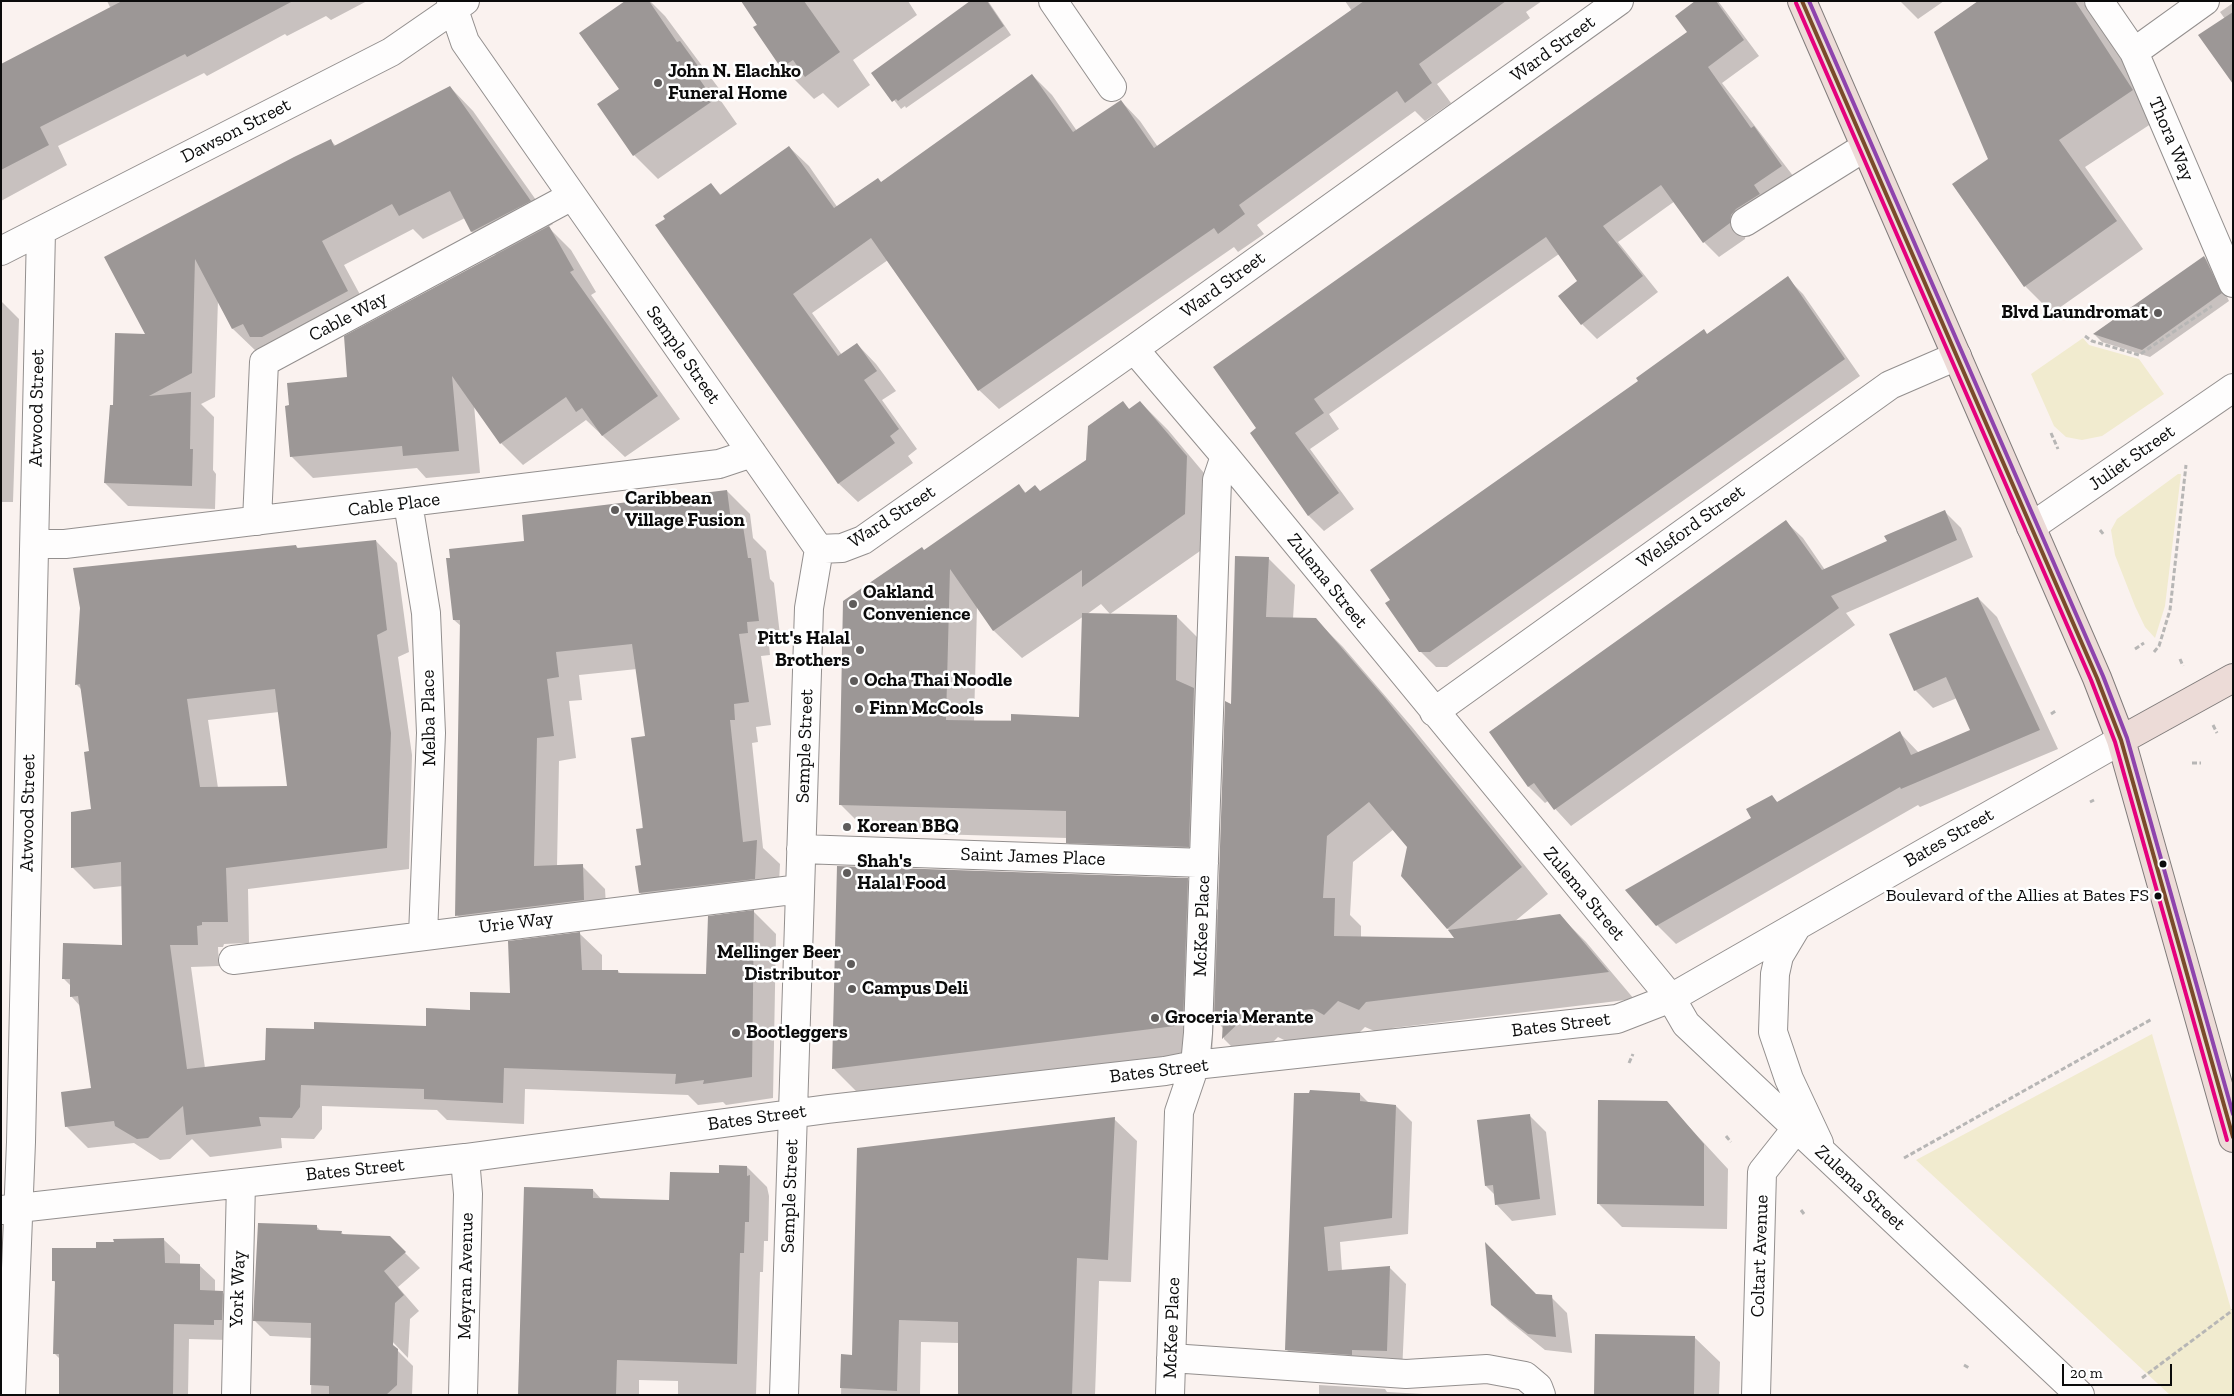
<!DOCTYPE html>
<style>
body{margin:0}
#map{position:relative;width:2234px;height:1396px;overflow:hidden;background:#faf2ef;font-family:"Zilla Slab",serif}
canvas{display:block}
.frame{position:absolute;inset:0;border:2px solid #0b0b0b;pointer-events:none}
.scale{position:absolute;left:2062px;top:1364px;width:110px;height:22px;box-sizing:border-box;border:2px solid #0b0b0b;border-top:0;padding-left:6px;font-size:15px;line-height:18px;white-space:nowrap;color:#0b0b0b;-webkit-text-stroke:4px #fff;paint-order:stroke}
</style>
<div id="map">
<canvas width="2234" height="1396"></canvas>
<div class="frame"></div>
<div class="scale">20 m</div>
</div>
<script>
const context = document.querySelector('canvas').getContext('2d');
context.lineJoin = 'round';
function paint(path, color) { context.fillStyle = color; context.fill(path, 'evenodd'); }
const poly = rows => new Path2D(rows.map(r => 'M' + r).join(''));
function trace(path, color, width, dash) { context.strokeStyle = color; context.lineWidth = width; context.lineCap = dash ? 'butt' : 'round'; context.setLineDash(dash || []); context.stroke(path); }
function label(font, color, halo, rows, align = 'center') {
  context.font = font + ' "Zilla Slab",serif'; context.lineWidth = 5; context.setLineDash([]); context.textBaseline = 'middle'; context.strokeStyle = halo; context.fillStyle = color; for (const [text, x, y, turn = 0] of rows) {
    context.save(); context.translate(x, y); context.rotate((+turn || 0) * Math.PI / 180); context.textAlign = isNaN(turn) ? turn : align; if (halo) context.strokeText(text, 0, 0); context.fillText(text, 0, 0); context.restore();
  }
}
const green = poly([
 [2083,338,2089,345,2139,359,2164,394,2102,436,2082,440,2066,437,2054,426,2031,374],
 [2178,474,2181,474,2165,606,2155,638,2145,627,2135,606,2115,555,2111,530,2117,519],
 [2152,1034,2233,1316,2233,1395,2170,1395,1916,1160]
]);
const shadow = poly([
 [107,1,367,1,331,20,326,16,287,36,285,34,207,76,204,73,58,146,67,165,1,201,1,66,111,9],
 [627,1,650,1,665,16,726,98,721,101,737,124,658,179,634,155,620,90],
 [743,1,908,1,917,15,853,60,870,85,838,108,823,93,814,99,782,67,759,25],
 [972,1,988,1,1011,35,906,108,905,106,901,109,873,73],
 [1345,1,1542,1,1526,12,1530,18,1437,84,1451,103,1425,121,1415,111,1257,225,1264,234,1238,252,1234,247,999,409,979,390,888,260,812,313,842,355,857,344,876,364,896,391,882,400,917,449,908,456,913,463,858,502,838,483,711,184,721,195,789,147,809,166,838,208,882,183,1032,75,1052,95,1077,131,1121,101,1140,121,1158,147,1352,11],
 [1697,1,1718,1,1759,56,1722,83,1797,181,1746,231,1745,239,1719,257,1704,242,1675,201,1618,242,1658,292,1597,339,1582,324,1578,281,1559,254,1329,414,1339,429,1310,449,1354,509,1324,531,1309,516,1252,433,1689,32],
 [1900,1,1944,1,1918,19],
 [1980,1,2083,1,2160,118,2085,167,2143,249,2052,313,2025,286,1990,160],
 [2233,3,2233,83,2225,19,2220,12],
 [450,87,473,111,553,224,548,227,571,250,596,292,591,295,680,419,625,457,586,420,523,465,501,443,474,405,480,473,426,478,417,468,313,478,291,456,349,378,497,256,472,232,465,218,423,239,413,229,344,265,371,315,257,352,233,329,218,299,215,397,201,404,214,417,213,470,216,474,215,509,128,506,105,483,114,407,147,335,106,257,331,141,336,146],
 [2204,257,2212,265,2229,301,2150,357,2102,342,2094,334],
 [1787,278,1803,294,1860,376,1447,667,1436,667,1420,651,1708,335],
 [1,301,19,319,13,502,1,502],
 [1140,402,1168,430,1214,485,1213,542,1110,614,1101,604,1086,615,1177,617,1205,645,1216,874,1095,870,1067,842,1067,838,868,832,840,804,924,551,1019,485,1026,493,1041,492,1088,461,1123,403,1130,410],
 [977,606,994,631,1022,658,1084,616,1080,719,974,721],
 [727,491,750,514,753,538,766,551,770,579,774,583,781,644,769,645,770,655,761,656,771,725,756,727,758,742,752,743,763,848,780,864,778,902,664,916,640,893,646,737,637,669,579,675,582,700,569,701,576,758,559,761,557,867,582,866,605,889,607,923,480,938,457,915,461,626,454,620,526,542],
 [1944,511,1961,528,1973,557,1846,613,1855,625,1571,826,1548,801,1545,803,1529,787,1490,732,1786,522,1803,538,1825,570,1888,542],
 [376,541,397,563,409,652,398,657,412,755,409,869,248,889,249,943,224,944,223,947,218,947,219,966,191,967,205,1068,266,1062,315,1031,427,1027,512,995,580,934,602,955,602,971,618,971,621,974,708,975,709,917,754,912,776,934,773,1098,726,1105,723,1102,698,1105,688,1095,525,1089,524,1124,447,1120,437,1110,322,1106,322,1129,314,1139,281,1138,282,1148,210,1157,192,1139,170,1159,160,1160,134,1143,88,1148,66,1126,92,1089,81,1007,71,996,71,986,63,978,124,946,123,886,94,889,72,867,93,810,91,753,83,691,76,684,296,546,299,549],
 [279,712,288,787,218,788,208,720],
 [1268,558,1295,585,1293,619,1316,620,1343,647,1412,727,1548,894,1514,922,1559,915,1586,942,1634,999,1393,1028,1386,1036,1365,1027,1351,1041,1340,1035,1305,1039,1298,1047,1278,1037,1250,1065,1224,1039,1224,1029,1214,1019,1212,1055,864,1099,834,1069,839,867,1187,879,1219,911,1232,705],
 [1394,829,1409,846,1447,928,1457,939,1361,937,1361,926,1350,915,1353,862],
 [1978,598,1997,617,2058,749,1920,807,1918,805,1676,944,1657,925,1772,797,1778,803,1900,733,1919,753,1972,731,1957,698,1933,708,1915,690],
 [1360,1094,1369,1103,1396,1106,1412,1122,1408,1234,1340,1242,1342,1271,1390,1268,1406,1284,1402,1373,1303,1366,1287,1350,1310,1095],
 [1667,1103,1728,1169,1727,1229,1622,1227,1598,1203],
 [1530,1116,1546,1132,1556,1215,1512,1221,1496,1204,1495,1195,1486,1186],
 [1114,1119,1137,1141,1131,1282,1099,1281,1095,1395,959,1395,959,1343,921,1342,920,1395,841,1395,842,1355,853,1356],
 [747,1167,767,1187,769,1196,768,1241,764,1241,763,1272,760,1272,756,1395,678,1395,678,1381,639,1380,639,1395,520,1395,593,1190,602,1200,671,1201,720,1174],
 [316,1226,321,1231,341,1232,344,1235,389,1237,420,1268,398,1287,419,1311,410,1319,408,1358,390,1339,388,1341,413,1366,412,1395,311,1395,312,1338,270,1336,255,1321],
 [164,1240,180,1255,180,1264,199,1265,215,1280,215,1292,222,1292,238,1307,229,1340,189,1339,188,1395,59,1395,60,1359,54,1353,57,1284,54,1281,98,1249],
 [1536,1295,1551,1297,1567,1313,1572,1353,1545,1350,1509,1321,1492,1305],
 [1695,1338,1720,1362,1719,1395,1596,1395],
 [1319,1385,1385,1389,1387,1392,1442,1395,1319,1395]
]);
const building = poly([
 [122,1,293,1,187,57,185,54,40,127,49,145,1,170,1,64],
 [625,1,649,1,677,42,680,41,703,73,698,77,714,100,633,156,597,104,619,89,579,33],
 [741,1,804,1,840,52,805,77,793,60,781,68,753,27,757,25],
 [970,1,987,1,1004,26,898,101,896,99,892,102,871,73],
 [1364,1,1506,1,1419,64,1432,83,1405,103,1397,91,1239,205,1245,214,1218,234,1214,228,978,391,871,238,793,294,838,356,857,343,877,371,864,380,899,429,890,436,895,443,838,484,655,225,665,219,663,216,711,183,720,195,789,146,834,208,878,178,881,182,1032,74,1073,132,1121,100,1154,148],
 [1695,1,1716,1,1744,40,1708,67,1751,128,1754,126,1782,166,1754,185,1760,194,1736,209,1731,215,1730,223,1703,243,1661,185,1603,226,1643,276,1581,325,1558,296,1577,281,1546,237,1314,399,1324,413,1295,433,1339,493,1308,516,1250,433,1256,428,1213,367,1687,32,1675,16],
 [1978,1,2075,1,2133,90,2059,140,2117,221,2024,287,1952,184,1988,159,1934,32],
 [2233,12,2233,84,2198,35],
 [450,86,531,201,471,232,450,191,399,216,392,204,322,241,348,291,262,337,250,337,243,324,232,329,195,259,192,373,149,396,191,392,190,449,193,449,192,486,104,483,110,405,113,405,115,333,145,334,104,257,294,157,331,139,334,146],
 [549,226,574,270,570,272,658,396,602,436,582,408,576,412,566,397,500,444,452,376,459,451,403,456,402,446,290,457,285,406,289,405,287,383,347,377,344,336],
 [2204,256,2222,293,2142,350,2093,334],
 [1788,276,1845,359,1430,652,1419,652,1385,603,1390,600,1370,570,1638,381,1636,378,1704,329,1707,334],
 [1123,401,1129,409,1140,401,1187,456,1185,514,1082,587,1082,570,993,631,950,569,946,720,1011,721,1011,714,1079,717,1082,613,1177,615,1176,680,1194,688,1189,847,1066,843,1066,811,839,805,843,601,922,547,924,550,1019,484,1025,493,1035,485,1040,491,1086,460,1088,426],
 [727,490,732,528,743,526,748,558,751,558,759,621,747,622,748,633,739,634,749,702,734,704,735,720,730,720,743,842,757,840,755,879,639,893,635,866,641,865,636,829,643,828,631,738,645,736,632,644,556,652,559,677,547,679,554,736,537,738,534,866,583,864,584,900,455,916,460,620,453,620,446,558,450,558,449,549,524,541,522,515],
 [1945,510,1957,540,1831,596,1839,608,1554,810,1534,783,1528,787,1489,732,1786,520,1822,570,1887,541,1884,536],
 [376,540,387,630,377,635,391,733,387,848,226,868,228,922,202,922,202,925,197,926,198,945,170,945,187,1069,265,1060,266,1028,314,1029,314,1022,426,1026,426,1008,470,1010,470,992,510,993,508,941,580,932,582,970,618,970,618,973,706,974,708,916,754,910,752,1077,703,1084,704,1080,675,1084,676,1074,504,1068,503,1103,424,1099,424,1089,301,1085,300,1107,292,1118,259,1117,261,1126,186,1135,183,1106,148,1138,137,1139,115,1126,114,1121,65,1127,61,1092,91,1088,78,996,70,997,70,979,62,979,63,943,122,945,121,862,71,868,71,812,91,809,84,752,89,751,80,684,75,685,80,608,73,568,296,545,297,548],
 [275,689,287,786,200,787,187,699],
 [1235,556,1269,557,1266,617,1316,618,1385,698,1522,867,1447,929,1401,876,1407,847,1369,802,1327,836,1323,898,1335,898,1334,936,1454,938,1448,930,1560,914,1609,972,1366,1002,1359,1010,1338,1001,1324,1015,1313,1009,1278,1013,1271,1021,1251,1011,1222,1039,1223,1020,1214,1021,1225,701,1231,704],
 [1978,597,2040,730,1901,789,1900,787,1656,926,1625,890,1751,818,1746,809,1772,795,1777,802,1900,731,1911,755,1970,730,1946,677,1914,691,1889,634],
 [837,866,1188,878,1183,1025,832,1069],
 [1310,1090,1360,1093,1360,1101,1396,1105,1392,1218,1324,1227,1328,1271,1390,1266,1387,1351,1352,1350,1352,1355,1285,1350,1294,1093,1309,1093],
 [1598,1100,1667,1101,1704,1144,1704,1206,1597,1204],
 [1530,1114,1540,1199,1495,1205,1493,1185,1485,1186,1477,1120],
 [1115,1117,1108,1260,1077,1258,1072,1395,958,1395,958,1322,899,1320,897,1391,840,1388,841,1354,852,1355,857,1148],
 [719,1165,747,1166,747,1176,750,1175,749,1222,745,1222,744,1253,740,1253,737,1364,617,1360,616,1395,518,1395,524,1187,593,1189,593,1198,669,1200,670,1172,719,1173],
 [258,1223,317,1225,317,1230,342,1231,341,1234,390,1236,406,1252,384,1271,404,1295,395,1303,393,1345,398,1349,397,1385,386,1395,329,1395,329,1386,310,1385,311,1323,253,1321],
 [164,1238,165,1263,200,1264,200,1290,223,1291,222,1320,214,1320,214,1325,174,1324,173,1395,59,1395,59,1354,53,1354,55,1281,52,1281,52,1248,96,1248,96,1242,114,1242,113,1239],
 [1485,1242,1536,1294,1552,1295,1556,1337,1528,1334,1491,1305],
 [1595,1334,1695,1336,1694,1395,1594,1395]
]);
const path = poly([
 [2085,336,2092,341,2139,355,2212,306],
 [2051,433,2058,449],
 [2100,530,2104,535],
 [2135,649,2144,643],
 [2154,652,2159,646,2170,610,2186,465],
 [2180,659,2183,666],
 [2051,714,2057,710],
 [2213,725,2217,733],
 [2192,763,2201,763],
 [2090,802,2094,800],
 [1629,1063,1633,1054],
 [1726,1136,1731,1142],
 [1904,1158,2152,1019],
 [1801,1210,1804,1214],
 [1964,1365,1969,1368],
 [2142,1378,2233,1310]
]);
const minor = poly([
 [451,1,465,42,819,549,809,608,784,1395],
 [1053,1,1112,87],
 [2099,1,2134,52,2233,283],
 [2134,52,2205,1],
 [1745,222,1865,147],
 [1,251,391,52,465,1],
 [1134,349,1225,456,1671,998,1686,1024,2080,1395],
 [408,503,426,613,431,733,423,935],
 [257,521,264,362,572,196],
 [2031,527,2233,388],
 [35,544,65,544,719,464,752,453],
 [819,549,842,548,863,540,1134,349,1619,1],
 [1434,712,1890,385,1957,356],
 [801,849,1204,863],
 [1797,926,1779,956,1775,974,1773,1032,1789,1079,1819,1143],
 [233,960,800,889],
 [1,1210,465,1158,828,1109,1165,1071,1195,1065,1617,1019,1671,998,2121,740],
 [1171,1358,1406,1374,1487,1369,1525,1376,1538,1387,1541,1395],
 [11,1395,21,1142,41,231],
 [236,1395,241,1183],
 [463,1395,468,1194,465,1158],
 [1170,1395,1179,1112,1195,1065,1198,1033,1217,480,1225,456],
 [1756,1395,1762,1172,1796,1129]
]);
const major = poly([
 [1802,1,2097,678,2121,740,2233,1138],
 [2121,740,2233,678]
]);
const bus1 = poly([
 [1802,1,2097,678,2121,740,2233,1137]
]);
const bus2 = poly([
 [1796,3,2091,680,2115,742,2227,1140]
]);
const bus3 = poly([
 [1809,1,2103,676,2127,738,2233,1114]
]);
const markers = [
 [658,83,5,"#5f5c5b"],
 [2158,313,5,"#5f5c5b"],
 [615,510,5,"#5f5c5b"],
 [853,604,5,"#5f5c5b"],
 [860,650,5,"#5f5c5b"],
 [854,681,5,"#5f5c5b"],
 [859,709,5,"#5f5c5b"],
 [847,827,5,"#5f5c5b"],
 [2163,864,4.5,"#0b0b0b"],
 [847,873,5,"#5f5c5b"],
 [2158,896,4.5,"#0b0b0b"],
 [851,964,5,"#5f5c5b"],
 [852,989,5,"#5f5c5b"],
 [1155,1018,5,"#5f5c5b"],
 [736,1033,5,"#5f5c5b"]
];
const busNames = [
 ["Boulevard of the Allies at Bates FS",2149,896]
];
const streetNames = [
 ["Ward Street",1553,49,-36],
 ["Dawson Street",236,131,-27],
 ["Thora Way",2171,139,67],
 ["Ward Street",1223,285,-36],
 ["Cable Way",348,317,-28],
 ["Semple Street",683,355,55],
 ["Atwood Street",37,408,-89],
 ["Juliet Street",2132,458,-35],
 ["Cable Place",394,505,-7],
 ["Ward Street",892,517,-33],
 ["Welsford Street",1691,527,-36],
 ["Zulema Street",1327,581,51],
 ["Melba Place",429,718,-91],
 ["Semple Street",805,746,-88],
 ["Atwood Street",28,813,-89],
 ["Bates Street",1949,838,-30],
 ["Saint James Place",1033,857,2],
 ["Zulema Street",1584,894,50],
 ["Urie Way",516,923,-7],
 ["McKee Place",1202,926,-88],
 ["Bates Street",1561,1025,-7],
 ["Bates Street",1159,1071,-7],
 ["Bates Street",757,1118,-8],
 ["Bates Street",355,1170,-6],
 ["Zulema Street",1860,1188,43],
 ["Semple Street",790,1196,-88],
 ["Coltart Avenue",1760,1256,-88],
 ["Meyran Avenue",466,1276,-89],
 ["York Way",238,1289,-88],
 ["McKee Place",1172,1328,-88]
];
const poiNames = [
 ["John N. Elachko",668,72],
 ["Funeral Home",668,94],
 ["Blvd Laundromat",2148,313,"right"],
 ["Caribbean",625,499],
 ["Village Fusion",625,521],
 ["Oakland",863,593],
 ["Convenience",863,615],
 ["Pitt's Halal",850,639,"right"],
 ["Brothers",850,661,"right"],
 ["Ocha Thai Noodle",864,681],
 ["Finn McCools",869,709],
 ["Korean BBQ",857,827],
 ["Shah's",857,862],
 ["Halal Food",857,884],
 ["Mellinger Beer",841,953,"right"],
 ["Distributor",841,975,"right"],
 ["Campus Deli",862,989],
 ["Groceria Merante",1165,1018],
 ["Bootleggers",746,1033]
];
paint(green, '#f1ebcf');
paint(shadow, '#0003');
paint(building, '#9c9796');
trace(minor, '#938f8e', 30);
trace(major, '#807c7b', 30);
trace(path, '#b7b6b5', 3, [5, 2.5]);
trace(minor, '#fefdfd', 28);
trace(major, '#ecdbd7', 28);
trace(bus1, '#7a4b2a', 4);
trace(bus2, '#e5007d', 4);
trace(bus3, '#8e44ad', 4);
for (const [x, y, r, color] of markers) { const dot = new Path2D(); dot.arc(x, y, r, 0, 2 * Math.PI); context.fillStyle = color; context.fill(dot); trace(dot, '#fff', 2); }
label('18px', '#0b0b0b', '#fff', busNames, 'right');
label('19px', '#0b0b0b', '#fff', streetNames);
label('bold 19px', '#0b0b0b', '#fff', poiNames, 'left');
</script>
